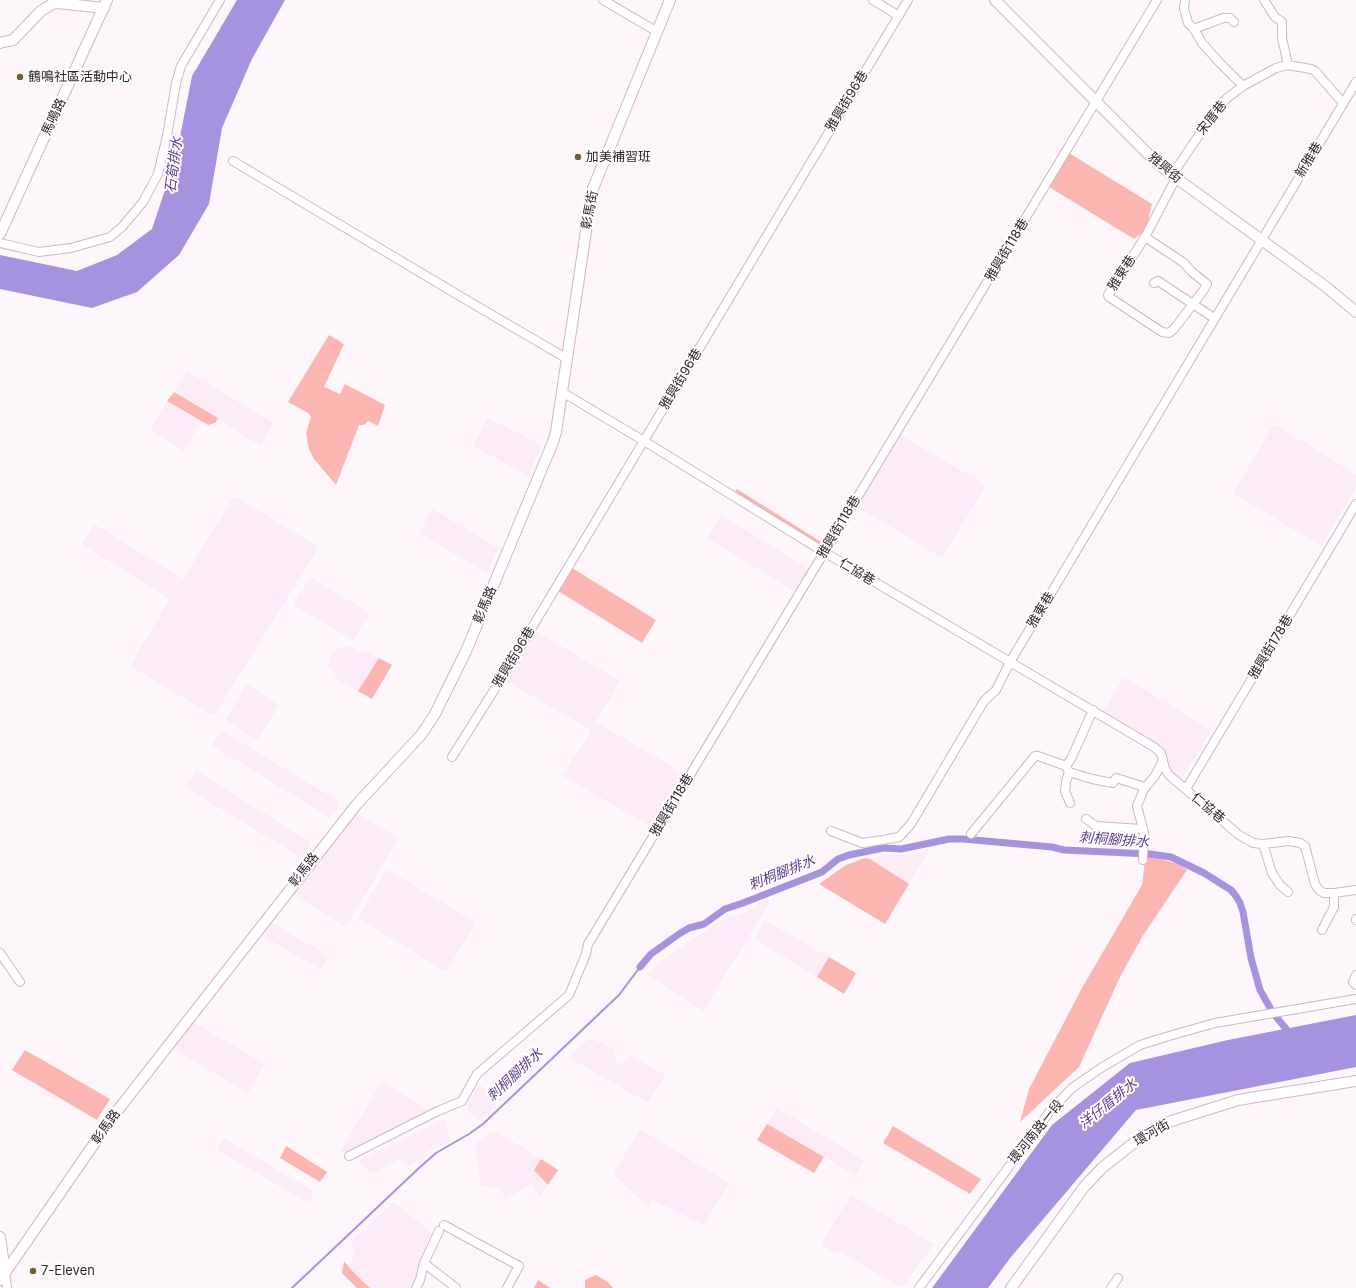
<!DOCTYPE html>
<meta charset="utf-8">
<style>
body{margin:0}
canvas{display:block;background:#fdf7fb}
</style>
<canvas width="1356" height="1288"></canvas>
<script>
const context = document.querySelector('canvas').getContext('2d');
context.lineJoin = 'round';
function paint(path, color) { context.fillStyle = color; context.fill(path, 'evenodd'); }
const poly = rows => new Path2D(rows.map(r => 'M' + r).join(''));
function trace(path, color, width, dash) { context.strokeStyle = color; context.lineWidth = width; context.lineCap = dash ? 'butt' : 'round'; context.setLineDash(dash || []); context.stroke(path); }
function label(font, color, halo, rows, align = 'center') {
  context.font = font + ' Inter,"Noto Sans TC",sans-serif'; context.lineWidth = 4; context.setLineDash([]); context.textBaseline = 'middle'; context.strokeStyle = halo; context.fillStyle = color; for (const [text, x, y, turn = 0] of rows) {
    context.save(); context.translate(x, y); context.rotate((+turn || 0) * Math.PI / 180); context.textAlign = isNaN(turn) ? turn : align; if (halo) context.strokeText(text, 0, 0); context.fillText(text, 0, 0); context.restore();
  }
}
const built = poly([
 [187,371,274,423,261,446,174,392],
 [167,401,201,422,183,451,150,430],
 [488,418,539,444,541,447,528,476,473,445],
 [1274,424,1356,474,1356,487,1321,546,1233,493],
 [897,433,986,485,942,558,855,505],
 [234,496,319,547,214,716,130,666,170,599,82,544,94,524,183,579],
 [433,509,498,548,487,573,419,533],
 [721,515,809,569,795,592,707,538],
 [310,577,370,613,353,640,293,605],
 [531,628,620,681,596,722,685,774,653,828,563,776,591,730,500,678],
 [349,646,360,653,365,650,379,658,358,691,335,678,336,675,327,667,332,654,336,649],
 [1124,677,1211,730,1179,783,1156,750,1100,716],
 [247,684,279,705,258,740,225,720],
 [221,730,340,802,330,818,212,745],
 [196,770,311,843,302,858,185,787],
 [351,810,399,838,346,927,286,890],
 [928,853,909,884,870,859,882,855],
 [386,869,476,922,446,972,358,918],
 [767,899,769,904,703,1011,646,974,658,963,727,916,739,915],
 [265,919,329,956,321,970,256,932],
 [765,920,829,957,817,977,754,939],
 [188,1019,265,1064,248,1093,168,1046],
 [590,1038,614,1049,616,1062,621,1065,629,1055,666,1075,648,1103,568,1057],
 [382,1081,435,1115,348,1155,340,1151],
 [479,1085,504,1098,478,1121,466,1107],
 [777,1108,864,1160,855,1175,767,1124],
 [444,1119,451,1141,426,1152,427,1156,405,1167,401,1158,372,1174,357,1162],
 [640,1129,729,1183,704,1225,653,1200,648,1207,613,1174],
 [495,1131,541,1159,534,1170,548,1185,540,1197,531,1184,505,1199,501,1188,481,1186,475,1145,488,1133],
 [224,1138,314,1192,308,1203,217,1150],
 [851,1195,934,1244,902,1288,837,1250,835,1253,821,1244],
 [394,1202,435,1236,411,1288,370,1288,355,1274,349,1266,356,1252,351,1241]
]);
const green = poly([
 [1069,153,1152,204,1146,230,1134,239,1049,187],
 [329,335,344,344,324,387,340,394,345,384,385,405,378,426,368,421,364,425,359,425,336,485,314,459,309,449,306,433,311,417,308,413,288,402],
 [174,392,218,418,215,423,208,425,167,401],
 [737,489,823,543,819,547,734,494],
 [569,566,656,620,642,643,555,589],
 [379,658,392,665,372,699,358,691],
 [1146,854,1180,865,1187,870,1142,937,1121,975,1079,1067,1020,1122,1029,1089,1082,988,1142,885],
 [865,858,870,859,909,884,885,924,819,884,846,865],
 [829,957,856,973,844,994,817,977],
 [25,1050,110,1099,97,1120,12,1070],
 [767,1124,824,1157,814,1173,757,1140],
 [893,1126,981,1179,970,1194,883,1143],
 [286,1146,327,1172,320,1182,280,1158],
 [541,1159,558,1170,548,1185,534,1170],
 [344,1261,355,1274,370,1288,357,1288,342,1273],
 [596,1275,608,1282,613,1288,585,1288,585,1280],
 [538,1280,550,1288,534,1288]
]);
const water = poly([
 [237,0,285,0,252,59,222,128,209,204,179,255,137,292,92,308,0,289,0,255,77,271,117,255,152,229,176,157,192,76],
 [1356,1015,1356,1067,1136,1110,1011,1257,988,1288,932,1288,1052,1125,1130,1063,1228,1040]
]);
const stream = poly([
 [292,1288,419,1168,436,1153,469,1134,483,1124,619,995,640,967]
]);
const canal = poly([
 [640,967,651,954,679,934,689,928,704,924,725,909,743,903,822,872,838,859,849,855,883,848,901,849,949,839,963,839,1052,847,1064,850,1150,854,1171,857,1204,873,1231,890,1236,896,1240,903,1243,912,1251,958,1260,990,1273,1013,1292,1036]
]);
const minor = poly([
 [603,0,656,31],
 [873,0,899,16],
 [1185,0,1184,8,1188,23,1194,29,1202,43,1219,62,1243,86],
 [1264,0,1275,17,1282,22,1282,38,1288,65],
 [1194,29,1223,18,1230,18,1234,22],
 [233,161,475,305,566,358],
 [1172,175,1218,107,1227,98,1243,86,1276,68,1288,65,1311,69,1315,71,1343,103],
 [1145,237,1184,263,1192,272,1207,284,1203,291,1174,329,1169,333,1162,332,1109,297,1108,295,1145,237,1176,178],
 [0,243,39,252,71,248,110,237,122,227,143,202,158,174,167,136,176,83,181,66,220,0],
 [1154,283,1158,281,1214,318],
 [562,392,644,441,824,552,1154,747,1161,753,1165,769,1169,775,1239,835,1253,843,1263,844,1289,841,1300,843,1305,846,1315,884,1319,890,1324,893,1334,893,1356,890],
 [452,757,503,676,908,0],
 [1066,766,1069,772,1092,779,1113,783,1116,778,1145,787],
 [1069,772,1066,782,1065,791,1070,803],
 [1186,789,1356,504],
 [1086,819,1096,826,1142,829],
 [831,831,862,843,883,840,899,837,911,824,984,701,996,690,1010,662,1356,82],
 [971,834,1035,756,1038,756,1066,766,1071,759,1093,710],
 [1263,844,1272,873,1280,885,1288,892],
 [1143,860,1144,833,1137,806,1144,789,1155,776,1163,760],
 [1356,919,1356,920],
 [1322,930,1334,907,1334,893],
 [0,953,20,982],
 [1356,975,1353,982,1356,985],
 [349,1156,438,1111,462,1101,477,1074,569,995,586,954,588,944,593,936,1157,0],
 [444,1225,519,1266,507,1288],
 [424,1263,456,1288],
 [5,1272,7,1288],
 [416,1288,420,1280,424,1263,439,1231],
 [919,1288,1051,1110,1072,1088,1101,1068,1140,1045,1169,1036,1215,1023,1356,999],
 [1111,1288,1118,1278]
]);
const tertiary = poly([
 [995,0,1156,162,1172,175,1325,286,1356,312],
 [0,43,13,40,41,11,52,4,58,3,104,8],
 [0,234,107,0],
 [0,1237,5,1272],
 [0,1280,114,1115,357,804,421,735,435,714,466,651,553,442,556,432,592,191,670,0],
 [1011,1288,1084,1187,1102,1168,1131,1145,1162,1124,1238,1100,1356,1081]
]);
const markers = [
 [20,77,4,"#73612f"],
 [578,157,4,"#73612f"],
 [33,1271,4,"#73612f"]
];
const poiNames = [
 ["鶴鳴社區活動中心",28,77],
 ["加美補習班",586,157],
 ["7-Eleven",41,1271]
];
const streetNames = [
 ["雅興街96巷",847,101,-59],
 ["馬鳴路",54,117,-65],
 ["宋厝巷",1212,118,-52],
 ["新雅巷",1309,160,-59],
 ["雅興街",1165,168,40],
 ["彰馬街",590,210,-79],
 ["雅興街118巷",1007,250,-59],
 ["雅東巷",1122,273,-57],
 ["雅興街96巷",681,379,-59],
 ["雅興街118巷",839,527,-59],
 ["仁協巷",857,572,31],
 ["彰馬路",485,605,-67],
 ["雅東巷",1041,610,-59],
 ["雅興街178巷",1271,647,-59],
 ["雅興街96巷",514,657,-59],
 ["雅興街118巷",672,805,-59],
 ["仁協巷",1208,808,40],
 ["彰馬路",304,870,-52],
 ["彰馬路",106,1127,-55],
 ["環河南路一段",1036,1132,-51],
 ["環河街",1152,1133,-30]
];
const waterNames = [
 ["石筍排水",174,165,-83],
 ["刺桐腳排水",1114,840,4],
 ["刺桐腳排水",782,873,-22],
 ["刺桐腳排水",515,1075,-43],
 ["洋仔厝排水",1108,1104,-39]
];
paint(built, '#fcecf6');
paint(green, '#fbb6b1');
paint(water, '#a593e0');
trace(stream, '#a593e0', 2);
trace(canal, '#a593e0', 7);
trace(minor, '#d2b3c7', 10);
trace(tertiary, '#d2b3c7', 12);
trace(minor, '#fff', 8);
trace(tertiary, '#fff', 10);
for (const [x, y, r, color] of markers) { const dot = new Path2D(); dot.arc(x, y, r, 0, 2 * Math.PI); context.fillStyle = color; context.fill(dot); trace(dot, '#fff', 1.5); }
label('13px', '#30242c', '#fff', poiNames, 'left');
label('13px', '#30242c', '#fff', streetNames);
label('italic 14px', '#593c97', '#fff', waterNames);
</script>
